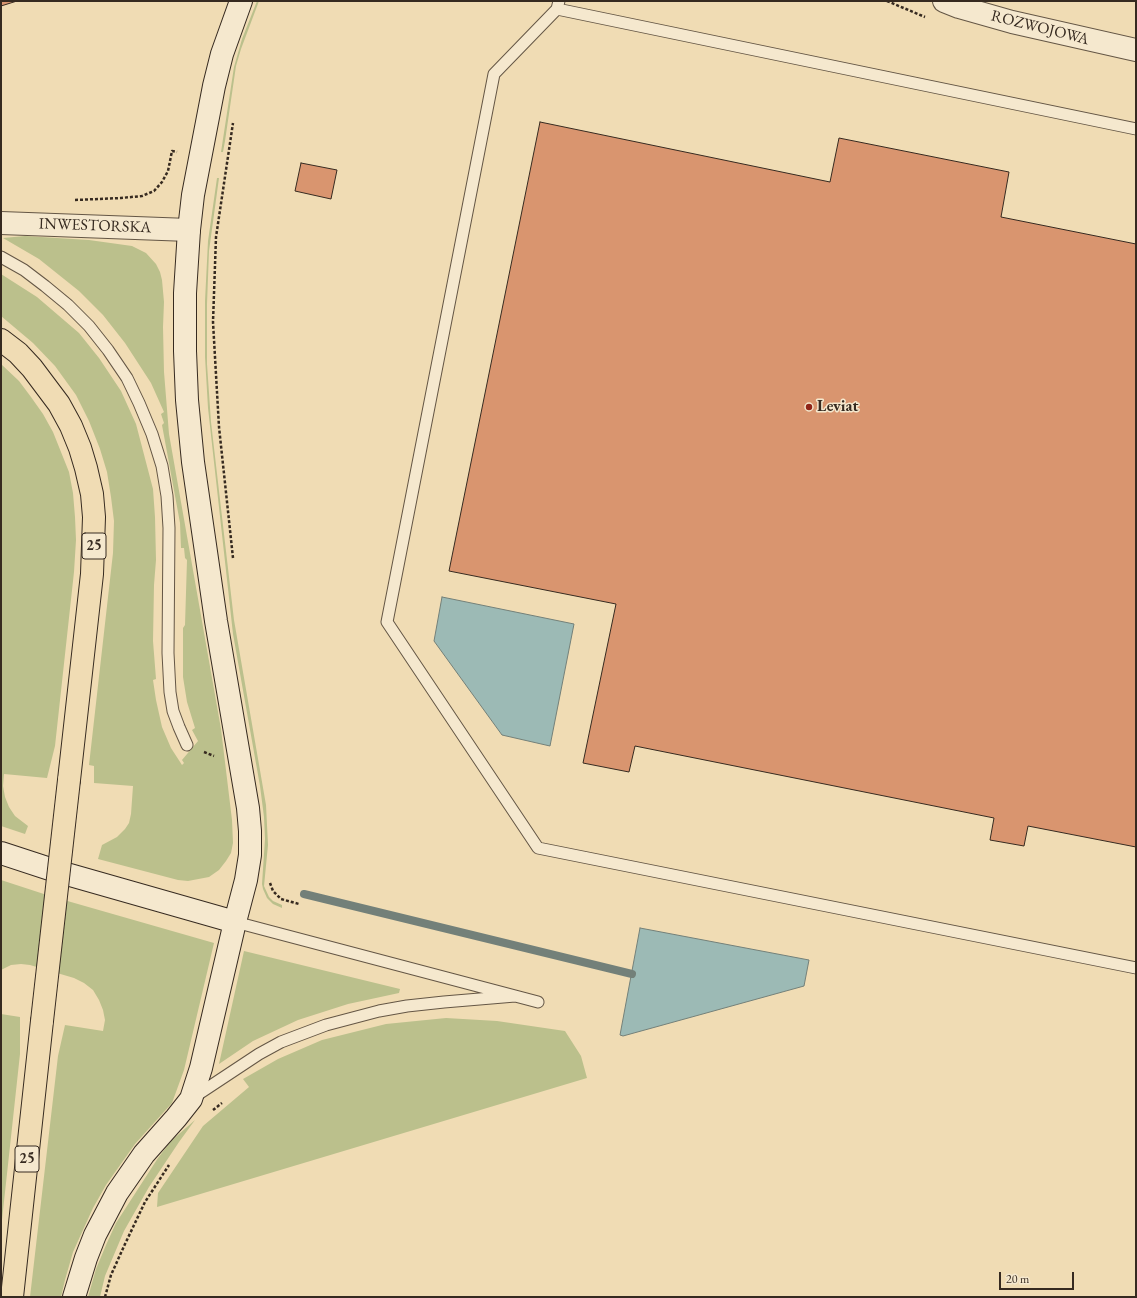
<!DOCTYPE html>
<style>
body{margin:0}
#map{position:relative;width:1137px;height:1298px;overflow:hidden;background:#f0dcb4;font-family:"EB Garamond",serif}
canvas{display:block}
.frame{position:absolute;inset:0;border:2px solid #362a20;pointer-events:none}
.scale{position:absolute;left:999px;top:1272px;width:75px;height:18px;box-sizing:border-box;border:2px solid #362a20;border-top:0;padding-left:5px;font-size:12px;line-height:14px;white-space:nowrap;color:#362a20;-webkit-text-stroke:3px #f5e8ce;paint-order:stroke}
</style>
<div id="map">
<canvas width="1137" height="1298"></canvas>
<div class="frame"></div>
<div class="scale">20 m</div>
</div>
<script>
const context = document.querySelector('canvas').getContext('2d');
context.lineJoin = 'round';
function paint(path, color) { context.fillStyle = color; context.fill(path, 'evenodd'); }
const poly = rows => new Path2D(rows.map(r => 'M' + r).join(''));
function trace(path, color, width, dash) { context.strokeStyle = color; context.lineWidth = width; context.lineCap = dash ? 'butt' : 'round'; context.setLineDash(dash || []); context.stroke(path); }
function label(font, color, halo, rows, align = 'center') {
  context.font = font + ' "EB Garamond",serif'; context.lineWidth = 3; context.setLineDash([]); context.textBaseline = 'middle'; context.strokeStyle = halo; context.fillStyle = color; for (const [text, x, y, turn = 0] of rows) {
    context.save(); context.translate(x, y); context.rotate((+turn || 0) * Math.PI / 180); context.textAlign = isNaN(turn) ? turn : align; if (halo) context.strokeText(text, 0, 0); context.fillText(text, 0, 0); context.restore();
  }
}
const green = poly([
 [257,1,259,1,241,49,236,66,225,141,223,152,221,152,234,67,242,39],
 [217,178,219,178,209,251,207,304,207,364,211,422,234,620,266,805,268,845,264,886,269,897,273,901,282,905,282,908,273,904,267,898,263,889,262,884,265,839,264,817,260,786,233,634,208,408,205,357,205,301,208,241],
 [25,236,89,240,132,246,146,253,156,264,160,272,162,280,164,302,163,327,164,372,169,434,221,729,232,820,233,843,231,853,226,861,219,870,209,877,188,881,178,880,98,859,102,845,117,837,125,829,129,823,131,814,133,786,94,783,94,766,89,765,113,553,114,521,111,497,107,472,100,449,89,421,76,395,55,366,33,343,1,316,1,274,37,297,79,333,99,358,121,391,136,424,153,489,155,517,156,560,154,585,153,641,156,679,153,680,156,700,162,727,171,748,182,765,184,763,182,760,198,741,192,730,195,728,187,702,183,677,183,628,185,625,187,560,185,558,184,548,181,548,180,523,162,425,164,423,161,414,164,412,151,383,125,343,103,315,79,291,39,259,3,238],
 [1,364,19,381,31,397,43,414,53,432,69,472,73,493,75,517,76,540,74,572,55,746,47,778,4,774,3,786,5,797,9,807,15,816,28,826,25,834,1,826],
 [1,880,50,896,214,943,184,1070,172,1103,135,1144,106,1185,93,1208,73,1252,65,1280,61,1297,30,1297,58,1056,65,1025,103,1031,105,1020,103,1010,99,1000,93,990,84,983,74,978,30,965,21,964,11,965,1,970],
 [244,951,400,989,399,993,348,1004,298,1020,253,1041,219,1064],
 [1,1014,20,1017,20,1054,1,1229],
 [446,1018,497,1021,565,1031,581,1056,587,1078,157,1207,158,1193,203,1126,249,1087,243,1079,278,1059,322,1040,386,1024],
 [195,1120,179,1142,149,1187,124,1231,105,1276,100,1297,88,1297,96,1269,106,1245,116,1223,158,1158,171,1141]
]);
const water = poly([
 [442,597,574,624,550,746,502,735,434,641,442,597],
 [640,928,809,960,804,986,623,1036,620,1035,640,928]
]);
const stream = poly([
 [304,894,632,974]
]);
const building = poly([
 [1,1,17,1,1,6,1,1],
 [540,122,830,182,839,138,1009,172,1001,217,1136,244,1136,847,1028,826,1024,846,990,840,994,818,635,746,629,772,583,763,616,604,449,571,540,122],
 [301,163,337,170,331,199,295,191,301,163]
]);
const path = poly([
 [887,1,925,17],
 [75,200,121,198,142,196,154,191,162,182,168,171,172,151,177,152],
 [233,558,219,427,213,322,216,237,233,123],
 [204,752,214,756],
 [270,883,273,891,281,899,299,904],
 [213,1110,222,1103],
 [105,1297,111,1275,125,1244,145,1202,169,1165]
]);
const lane = poly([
 [559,1,557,9,494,74,387,622,538,848,1136,968],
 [557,9,1136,129],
 [1,257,24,270,45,286,68,305,89,326,108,350,127,378,139,403,152,434,162,466,167,496,169,528,168,653,170,692,173,711,179,727,187,745],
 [235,922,538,1002],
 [194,1097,259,1054,281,1042,326,1025,379,1011,407,1006,444,1002,515,996]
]);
const street = poly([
 [944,1,959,7,1012,22,1136,50],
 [1,223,189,230]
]);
const secondary = poly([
 [1,853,56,871,235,922],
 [74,1297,86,1258,95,1235,117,1193,144,1154,176,1118,191,1099,201,1068,235,922,246,880,250,855,250,831,248,808,216,621,193,462,187,400,185,351,185,293,189,230,193,195,214,86,222,54,241,1]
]);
const primary = poly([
 [1,340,18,353,32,368,59,404,71,426,80,448,86,468,92,494,94,517,92,574,69,780],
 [12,1297,42,1021]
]);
const primaryBridge = poly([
 [42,1021,69,780]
]);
const markers = [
 [809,407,4,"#8f2418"]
];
const shields = [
 [94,546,24],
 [27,1159,24]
];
const shieldNames = [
 ["25",94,546],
 ["25",27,1159]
];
const streetNames = [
 ["ROZWOJOWA",1040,28,14],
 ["INWESTORSKA",95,226,2]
];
const poiNames = [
 ["Leviat",817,407]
];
paint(green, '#bbc08c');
paint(water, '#9cbab5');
trace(water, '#738079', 1);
trace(stream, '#738079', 8);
paint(building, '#d9956f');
trace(building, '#362a20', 1);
trace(lane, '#645645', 13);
trace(street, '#645645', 24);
trace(secondary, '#362a20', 24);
trace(primary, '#362a20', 24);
trace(path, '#362a20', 2.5, [3, 2]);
trace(lane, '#f5e8ce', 11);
trace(street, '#f5e8ce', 22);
trace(secondary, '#f5e8ce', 22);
trace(primary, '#f0dcb4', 22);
trace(primaryBridge, '#362a20', 24, []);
trace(primaryBridge, '#f0dcb4', 22);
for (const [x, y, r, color] of markers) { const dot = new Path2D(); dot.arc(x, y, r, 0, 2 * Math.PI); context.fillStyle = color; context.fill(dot); trace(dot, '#f5e8ce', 1.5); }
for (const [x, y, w] of shields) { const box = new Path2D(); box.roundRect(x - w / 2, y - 13, w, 26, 3); context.fillStyle = '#f5e8ce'; context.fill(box); trace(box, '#362a20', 1); }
label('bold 15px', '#362a20', null, shieldNames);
label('16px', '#362a20', '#f5e8ce', streetNames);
label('bold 16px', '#362a20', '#f5e8ce', poiNames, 'left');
</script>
